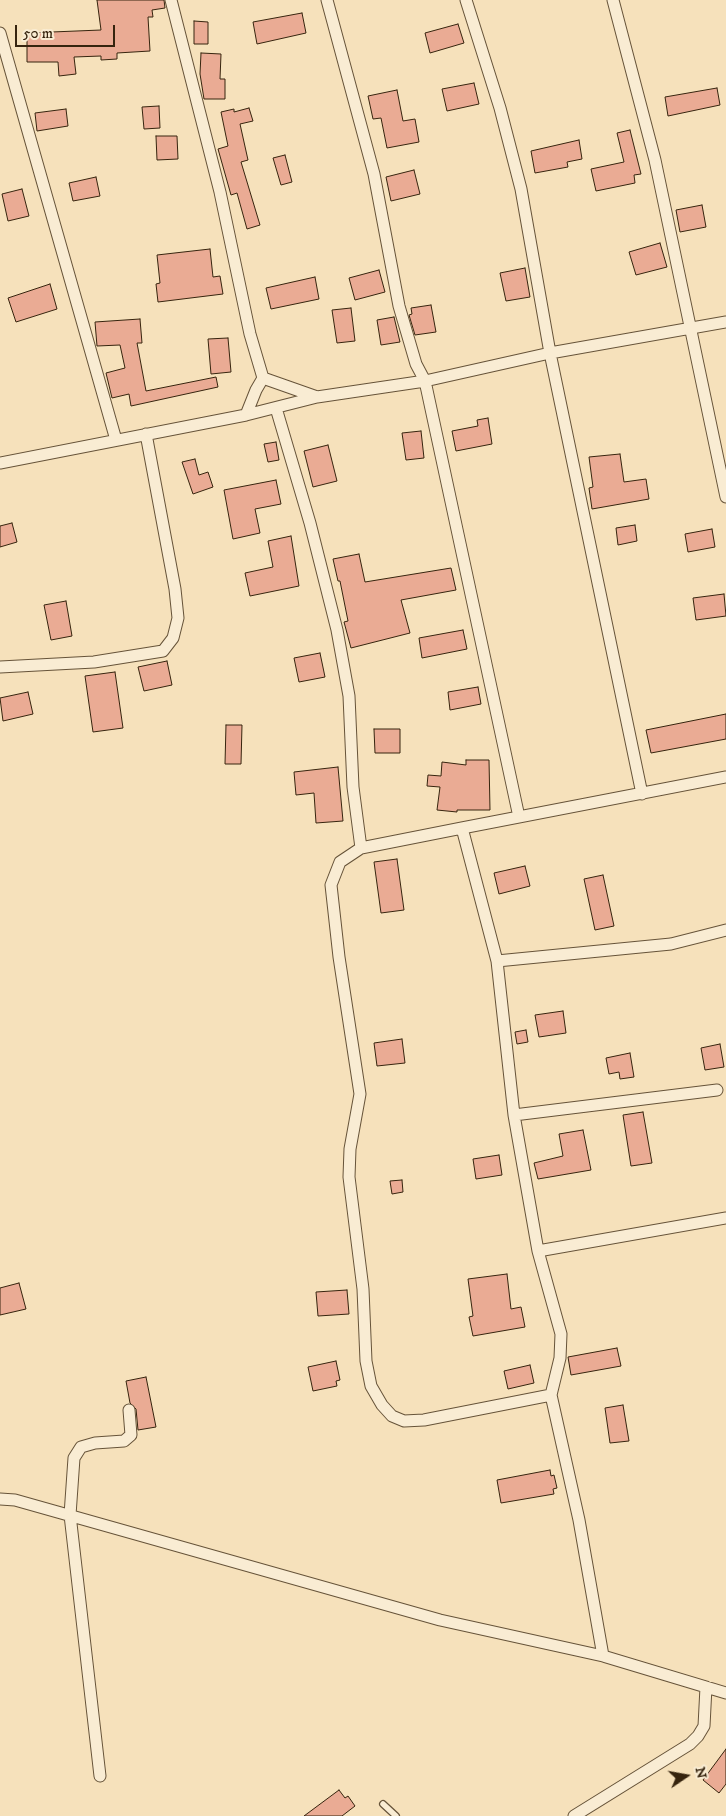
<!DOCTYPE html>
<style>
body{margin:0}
#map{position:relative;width:726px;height:1816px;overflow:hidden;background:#f6e1bb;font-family:"IM FELL DW Pica",serif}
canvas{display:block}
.north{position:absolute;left:661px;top:1751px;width:50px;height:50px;-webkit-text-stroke:4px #f9ecd3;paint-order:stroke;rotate:78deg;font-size:14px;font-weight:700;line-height:20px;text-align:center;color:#36240e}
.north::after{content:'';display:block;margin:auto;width:18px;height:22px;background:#36240e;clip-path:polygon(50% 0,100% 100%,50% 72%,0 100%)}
.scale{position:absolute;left:15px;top:25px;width:100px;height:22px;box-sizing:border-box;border:2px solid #36240e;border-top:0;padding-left:6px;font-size:15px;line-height:18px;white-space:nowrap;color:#36240e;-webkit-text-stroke:4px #f9ecd3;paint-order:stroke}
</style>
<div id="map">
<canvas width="726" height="1816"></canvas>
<div class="north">N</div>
<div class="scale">50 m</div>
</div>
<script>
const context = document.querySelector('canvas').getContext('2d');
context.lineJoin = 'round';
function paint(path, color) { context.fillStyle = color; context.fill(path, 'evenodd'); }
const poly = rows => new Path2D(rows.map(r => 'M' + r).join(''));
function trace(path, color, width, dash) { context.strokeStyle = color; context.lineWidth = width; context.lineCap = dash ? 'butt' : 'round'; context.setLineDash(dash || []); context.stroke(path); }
const building = poly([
 [97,0,164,0,165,8,152,10,153,17,148,17,150,51,117,53,117,59,101,60,101,56,74,57,76,74,59,76,58,62,27,62,27,33,101,30,97,0],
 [302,13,306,33,257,44,253,22,302,13],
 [194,21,208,22,208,44,194,44,194,21],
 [458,24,464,43,430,53,425,33,458,24],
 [201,53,221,54,220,79,225,79,225,99,204,99,200,74,201,53],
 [474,83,479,104,447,111,442,89,474,83],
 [717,88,720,105,668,116,665,97,717,88],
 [397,90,403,121,415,119,419,142,387,148,381,118,373,119,368,96,397,90],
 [159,106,160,128,144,129,142,107,159,106],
 [249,108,253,121,240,124,248,160,241,162,260,225,247,229,237,193,231,195,218,149,228,146,221,112,234,109,234,112,249,108],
 [66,109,68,126,37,131,35,113,66,109],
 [630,130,641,174,634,175,635,183,596,191,591,169,624,162,617,133,630,130],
 [156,136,177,136,178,159,157,160,156,136],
 [579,140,582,159,567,162,568,167,535,173,531,151,579,140],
 [285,155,292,182,281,185,273,158,285,155],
 [414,170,420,194,391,201,386,177,414,170],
 [96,177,100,196,73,201,69,183,96,177],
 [22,189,29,216,8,221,2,194,22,189],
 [702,205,706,227,680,232,676,210,702,205],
 [660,243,667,267,636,275,629,252,660,243],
 [210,249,213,277,220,276,223,294,158,302,156,284,160,283,157,255,210,249],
 [525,268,530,297,506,301,500,273,525,268],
 [379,270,385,292,355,300,349,278,379,270],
 [315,277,319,299,271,309,266,288,315,277],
 [50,284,57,309,16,322,8,298,50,284],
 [431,305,436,332,415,335,409,315,412,314,411,308,431,305],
 [351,308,355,341,337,343,332,310,351,308],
 [394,317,400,342,381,345,377,320,394,317],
 [140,319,142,343,137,343,146,391,216,377,218,387,131,406,129,394,112,398,106,373,125,368,120,345,97,346,95,322,140,319],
 [228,338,231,372,211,374,208,339,228,338],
 [488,418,492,444,456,451,452,431,478,426,477,420,488,418],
 [421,431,424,458,406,460,402,433,421,431],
 [276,442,279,460,268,462,264,444,276,442],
 [328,445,337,481,313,487,304,451,328,445],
 [620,454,624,482,646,479,649,499,592,509,589,488,593,487,589,457,620,454],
 [195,459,199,475,208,472,213,487,193,494,182,462,195,459],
 [276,480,281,504,255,509,260,533,233,539,224,490,276,480],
 [12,523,17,542,0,547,0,526,12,523],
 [635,525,637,541,618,545,616,528,635,525],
 [712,529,715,547,688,552,685,534,712,529],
 [291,536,299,586,250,596,245,573,273,567,268,541,291,536],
 [359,554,365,582,451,568,456,590,401,600,410,633,351,648,344,622,348,621,340,581,338,581,333,559,359,554],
 [724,594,726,616,696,620,693,598,724,594],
 [66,601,72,636,51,640,44,605,66,601],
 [463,630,467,649,422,658,419,638,463,630],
 [320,653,325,677,299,682,294,658,320,653],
 [167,661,172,685,144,691,138,667,167,661],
 [115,672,123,728,93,732,85,676,115,672],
 [478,687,481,704,450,710,448,692,478,687],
 [28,692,33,714,3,721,0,698,28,692],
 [726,714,726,739,651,753,646,730,726,714],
 [226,725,242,725,241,764,225,764,226,725],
 [374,729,400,729,400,753,375,753,374,729],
 [466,760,489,760,490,810,457,810,457,812,437,810,440,787,427,786,428,775,441,776,442,762,466,765,466,760],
 [338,767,343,821,316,823,314,793,296,795,294,772,338,767],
 [397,859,404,910,381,913,374,862,397,859],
 [525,866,530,886,499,894,494,873,525,866],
 [603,875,614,926,595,930,584,879,603,875],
 [563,1011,566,1033,539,1037,535,1015,563,1011],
 [526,1030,528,1042,517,1044,515,1032,526,1030],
 [402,1039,405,1063,377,1066,374,1043,402,1039],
 [720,1044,724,1067,705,1070,701,1048,720,1044],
 [630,1053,634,1077,620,1079,619,1072,609,1074,606,1058,630,1053],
 [643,1112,652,1163,631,1166,623,1115,643,1112],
 [583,1130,591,1170,538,1179,534,1163,563,1156,559,1134,583,1130],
 [499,1155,502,1175,476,1179,473,1159,499,1155],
 [402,1180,403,1192,392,1194,390,1181,402,1180],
 [507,1274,511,1309,521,1307,525,1327,473,1336,469,1317,473,1316,468,1279,507,1274],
 [19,1283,26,1309,0,1315,0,1288,19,1283],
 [347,1290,349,1314,318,1316,316,1292,347,1290],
 [617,1348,621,1366,571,1375,568,1357,617,1348],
 [336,1361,340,1380,336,1381,337,1386,313,1391,308,1367,336,1361],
 [530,1365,534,1383,508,1389,504,1371,530,1365],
 [146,1377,156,1427,138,1430,136,1409,130,1403,126,1381,146,1377],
 [623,1405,629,1441,610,1443,605,1408,623,1405],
 [550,1470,551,1476,554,1475,557,1488,553,1489,554,1494,501,1503,497,1480,550,1470],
 [726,1749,726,1784,719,1793,703,1780,726,1749],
 [339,1790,345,1798,348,1796,355,1806,342,1816,304,1816,339,1790]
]);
const lane = poly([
 [383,1804,396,1816]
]);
const street = poly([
 [171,0,220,192,250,334,263,378,317,397,425,381,550,353,726,322],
 [327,0,374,174,399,306,416,364,425,381,519,817],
 [466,0,500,108,521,189,550,353,642,794],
 [613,0,655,160,726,497],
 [0,33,116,440],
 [276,408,310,523,337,630,349,696,353,787,361,848,462,828,497,961,671,944,726,930],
 [246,415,256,390,263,378],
 [0,463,246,415,317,397],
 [0,667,94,662,163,651,173,638,178,618,175,589,146,434],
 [462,828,726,777],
 [361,848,340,862,331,885,339,957,360,1094,350,1149,349,1177,363,1289,366,1361,371,1386,382,1405,392,1416,404,1421,424,1420,551,1395,560,1358,561,1334,538,1251],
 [497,961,514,1115,538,1251,726,1218],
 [514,1115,717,1090],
 [551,1395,579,1520,603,1656],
 [0,1499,15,1500,440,1620,603,1656,726,1693],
 [100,1776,70,1515,74,1458,81,1447,95,1443,124,1441,131,1435,129,1410],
 [574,1816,690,1744,698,1736,704,1726,706,1687]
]);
paint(building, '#eaab94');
trace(building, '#36240e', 1);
trace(lane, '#665339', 8);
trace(street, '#665339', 13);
trace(lane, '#f9ecd3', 5.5);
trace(street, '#f9ecd3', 11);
</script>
